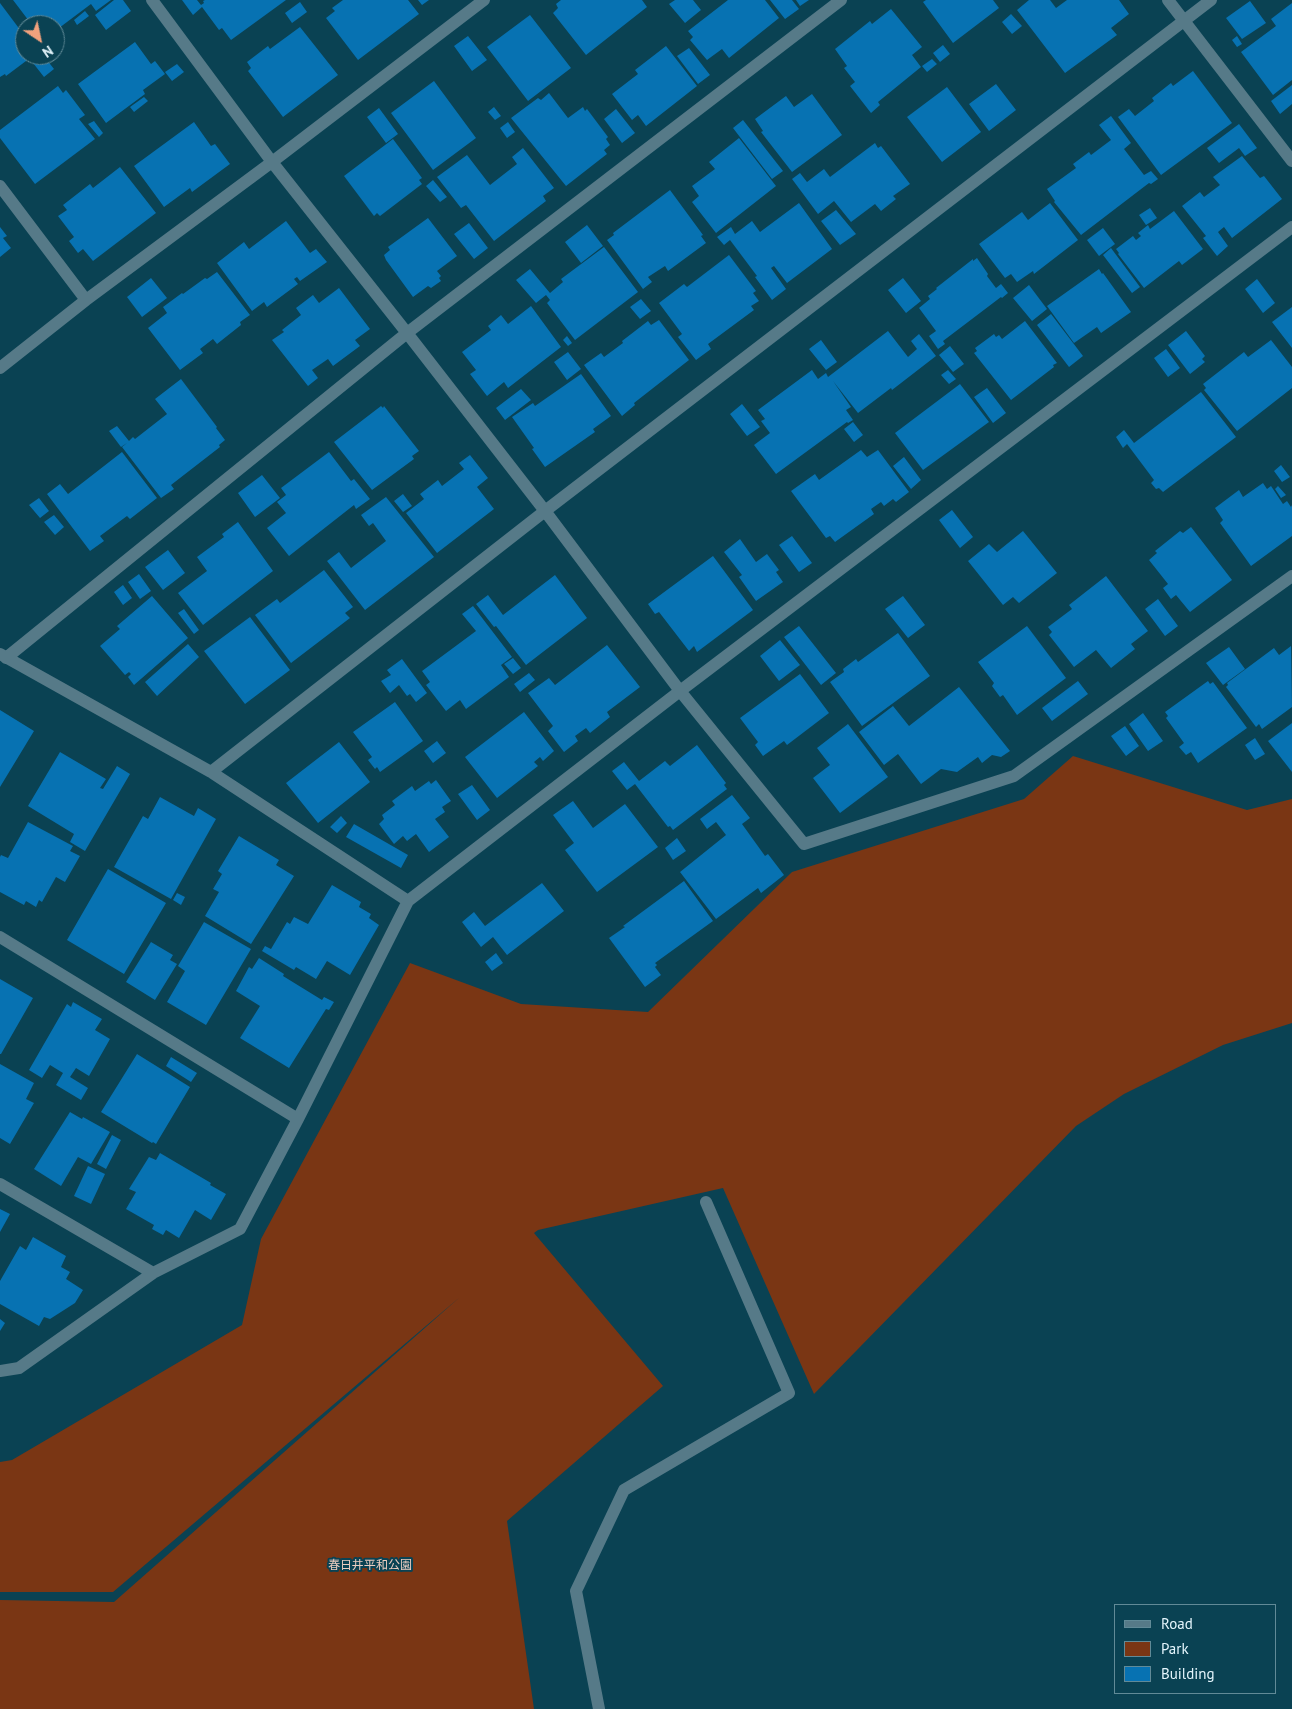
<!DOCTYPE html>
<meta charset="utf-8">
<style>
body{margin:0}
#map{position:relative;width:1292px;height:1709px;overflow:hidden;background:#0a4253;font-family:"PT Sans",sans-serif}
canvas{display:block}
.legend{position:absolute;left:1114px;top:1604px;width:162px;height:90px;box-sizing:border-box;background:#0a4253;border:1px solid #618a97;margin:0;padding:6px 9px;list-style:none;font-size:15px;color:#e4f5fc}
.legend li{display:flex;align-items:center;gap:10px;height:25px}
.legend b{width:25px;border:1px solid #618a97}
.north{position:absolute;left:15px;top:15px;width:50px;height:50px;box-sizing:border-box;background:#0a4253;border:1px solid #618a97;border-radius:50%;rotate:146deg;font-size:14px;font-weight:700;line-height:20px;text-align:center;color:#e4f5fc}
.north::after{content:'';display:block;margin:auto;width:18px;height:22px;background:#f1a17d;clip-path:polygon(50% 0,100% 100%,50% 72%,0 100%)}
</style>
<div id="map">
<canvas width="1292" height="1709"></canvas>
<ul class="legend">
<li><b style="height:6px;background:#567a88"></b>Road</li>
<li><b style="height:14px;background:#7a3614"></b>Park</li>
<li><b style="height:14px;background:#0772b2"></b>Building</li>
</ul>
<div class="north">N</div>
</div>
<script>
const context = document.querySelector('canvas').getContext('2d');
context.lineJoin = 'round';
function paint(path, color) { context.fillStyle = color; context.fill(path, 'evenodd'); }
const poly = rows => new Path2D(rows.map(r => 'M' + r).join(''));
function trace(path, color, width, dash) { context.strokeStyle = color; context.lineWidth = width; context.lineCap = dash ? 'butt' : 'round'; context.setLineDash(dash || []); context.stroke(path); }
function label(font, color, halo, rows, align = 'center') {
  context.font = font + ' "PT Sans","Noto Sans JP",sans-serif'; context.lineWidth = 4; context.setLineDash([]); context.textBaseline = 'middle'; context.strokeStyle = halo; context.fillStyle = color; for (const [text, x, y, turn = 0] of rows) {
    context.save(); context.translate(x, y); context.rotate((+turn || 0) * Math.PI / 180); context.textAlign = isNaN(turn) ? turn : align; if (halo) context.strokeText(text, 0, 0); context.fillText(text, 0, 0); context.restore();
  }
}
const green = poly([
 [1073,756,1247,810,1292,799,1292,1023,1223,1045,1124,1094,1076,1126,814,1394,723,1188,538,1230,534,1233,663,1386,507,1521,534,1709,0,1709,0,1600,114,1602,460,1297,113,1592,0,1592,0,1462,12,1460,242,1325,261,1239,410,963,521,1004,648,1012,792,872,1024,799]
]);
const building = poly([
 [13,0,111,0,96,11,91,4,55,31,55,25,32,25],
 [114,0,123,0,131,11,106,30,95,15],
 [182,0,197,0,201,5,204,3,203,1,205,0,286,0,231,40,222,28,219,30,202,7,193,15],
 [343,0,408,0,419,14,358,60,326,18,335,11,332,8],
 [418,0,429,0,422,5],
 [561,0,642,0,647,7,586,55,553,13,558,8,556,4],
 [675,0,693,0,701,10,685,23,669,4],
 [728,0,765,0,779,18,729,58,722,49,707,60,690,40,693,37,688,31],
 [770,0,792,0,799,9,785,19],
 [796,0,809,0,800,6],
 [926,0,993,0,999,8,953,43,923,2],
 [1029,0,1050,0,1056,8,1067,0,1119,0,1129,14,1111,28,1117,35,1065,73,1017,10],
 [1250,1,1266,23,1242,39,1226,18],
 [300,2,307,12,292,23,285,13],
 [0,3,24,35,25,33,25,55,34,55,6,76,5,74,0,77],
 [1292,3,1292,80,1273,95,1241,52,1276,26,1271,19],
 [891,9,922,47,912,55,921,67,878,102,880,105,871,113,850,86,855,82,844,68,847,66,835,49,870,21,872,24],
 [85,11,89,16,77,25,74,20],
 [1011,14,1022,26,1012,34,1002,22],
 [530,15,571,68,528,101,487,47],
 [300,27,338,75,283,117,248,71,251,68,247,62,268,46,270,49],
 [468,36,487,60,472,71,454,46],
 [1237,36,1242,44,1237,47,1232,40],
 [135,42,151,64,155,61,165,74,143,90,145,94,106,123,78,84],
 [943,45,950,54,940,62,933,53],
 [666,46,697,86,646,126,638,115,632,120,612,94,638,74,635,70],
 [689,48,710,75,698,84,677,56],
 [43,55,54,69,44,77,33,63],
 [932,59,937,64,927,72,922,66],
 [177,64,184,72,172,81,165,72],
 [1193,71,1232,123,1161,175,1118,117,1129,109,1135,116,1154,101,1152,98,1171,83,1173,86],
 [434,81,476,138,433,170,391,113],
 [996,84,1016,110,989,131,969,104],
 [1292,85,1292,104,1280,114,1271,101],
 [58,86,63,93,66,90,85,115,79,119,95,139,35,184,0,138,0,130],
 [947,87,981,132,942,162,907,117],
 [549,93,568,118,583,107,585,111,587,109,608,137,606,139,610,145,604,150,607,154,566,186,511,118,538,98,541,100],
 [812,94,842,135,792,172,761,132,763,131,755,119,786,96,794,107],
 [144,97,148,101,134,112,130,107],
 [494,107,501,116,495,120,488,112],
 [379,108,398,134,386,143,367,117],
 [616,109,635,133,622,143,604,119],
 [1111,116,1131,143,1124,149,1144,175,1151,171,1158,179,1151,184,1149,183,1081,235,1054,202,1055,201,1047,189,1076,168,1073,164,1089,152,1091,155,1111,140,1099,125],
 [743,120,783,171,772,179,733,128],
 [94,121,103,133,99,137,88,124],
 [194,122,211,146,215,144,230,164,192,192,190,188,164,207,134,166],
 [508,122,515,132,507,138,500,128],
 [1239,124,1257,148,1245,156,1239,148,1219,163,1207,148],
 [739,138,776,186,716,233,692,202,699,196,692,186,715,169,709,162],
 [393,139,422,178,419,180,422,184,380,216,377,213,374,216,344,176],
 [875,143,878,148,881,146,910,184,893,196,896,199,881,211,875,204,851,222,834,201,818,214,792,179,800,173,807,182,824,169,830,177],
 [523,148,554,188,543,196,546,201,494,241,466,205,461,208,437,177,467,155,490,185,517,164,512,157],
 [1242,156,1260,178,1264,176,1282,199,1232,238,1224,227,1218,232,1228,246,1217,256,1203,238,1206,236,1182,206,1200,192,1204,197,1220,185,1213,177],
 [120,167,156,213,93,261,83,249,78,253,69,241,74,237,58,216,67,210,63,205,90,184,93,188],
 [433,180,447,197,440,202,426,186],
 [670,190,703,235,701,236,706,243,668,271,665,266,648,277,652,282,643,289,607,240,614,235,613,233],
 [799,203,832,249,787,283,774,266,771,268,786,289,772,300,755,277,757,276,730,240,724,245,717,237,731,227,735,234,752,221,760,232],
 [1050,203,1078,240,1034,274,1033,271,1017,282,1011,274,1005,278,979,244,1022,212,1028,220],
 [1150,208,1157,218,1146,225,1139,215],
 [836,210,856,234,840,245,821,221],
 [1174,211,1203,249,1182,265,1179,261,1144,288,1118,254,1119,253,1116,249,1133,236,1136,240,1141,236,1138,233,1148,225,1150,229],
 [428,218,457,256,437,271,441,276,439,278,441,281,431,288,428,286,413,297,386,260,384,255,390,250,388,247],
 [286,221,310,253,316,249,327,262,300,281,297,277,294,279,298,284,267,307,264,302,252,311,217,263,244,242,249,249],
 [469,223,488,248,474,259,454,234],
 [587,225,603,246,581,263,565,242],
 [0,227,7,236,3,238,11,248,0,257],
 [1103,228,1115,244,1099,256,1087,240],
 [604,247,638,292,575,340,547,303,550,300,546,295,536,303,516,280,530,269,550,293,563,282,561,279],
 [1111,248,1140,287,1132,293,1103,255],
 [729,255,756,291,753,293,759,301,751,306,754,310,708,344,711,349,696,360,678,337,682,334,659,303,684,284,687,287],
 [977,258,988,274,987,276,996,288,1001,284,1008,293,1002,298,1001,297,943,341,945,344,938,349,929,336,936,331,919,308,930,299,928,296,937,289,936,288,973,259,973,261],
 [1099,269,1102,274,1103,273,1131,312,1101,333,1097,327,1074,343,1047,306],
 [217,272,250,315,240,322,241,325,217,344,213,339,200,349,203,353,180,370,148,328,167,313,163,307,182,293,183,294,205,278,207,279],
 [151,278,167,298,142,317,127,297],
 [903,278,921,301,906,313,888,290],
 [1257,279,1275,303,1263,313,1245,289],
 [1029,285,1047,309,1032,321,1013,298],
 [339,288,370,329,355,340,360,346,333,366,328,359,312,370,318,378,308,386,272,340,284,332,282,330,301,315,296,308,313,295,319,303],
 [641,299,651,311,640,319,630,307],
 [531,306,561,347,508,388,504,382,487,396,470,374,476,370,462,352,491,330,488,326,501,315,508,324],
 [1292,307,1292,348,1272,322],
 [1051,314,1083,356,1069,367,1037,325],
 [659,320,689,360,634,403,635,405,622,416,584,365,601,353,604,357,623,343,622,341,648,321,651,325],
 [1025,321,1057,363,1053,365,1054,367,1011,400,974,353,977,351,975,348,994,334,996,337,999,335,1002,339],
 [888,331,908,357,917,349,911,341,919,334,936,356,892,390,891,388,858,413,833,381,851,407,846,410,853,420,848,423,847,422,776,474,754,445,770,433,761,421,765,419,758,410,812,370,818,379,826,373,828,377],
 [1186,331,1205,356,1202,359,1205,362,1190,374,1168,345],
 [567,336,572,343,568,346,563,340],
 [821,340,837,362,826,370,809,349],
 [1271,340,1292,367,1292,388,1237,431,1204,390,1206,388,1203,384,1244,352,1248,357],
 [950,346,964,364,953,372,939,355],
 [1166,349,1180,368,1168,377,1154,358],
 [568,352,581,369,567,380,554,362],
 [948,370,956,379,949,384,941,375],
 [581,374,611,416,593,429,595,432,545,467,532,449,534,448,512,417,533,403,535,406],
 [181,379,217,427,216,428,225,440,219,445,220,447,171,485,174,489,161,498,122,447,127,443,121,447,109,431,117,426,129,441,133,437,135,439,167,414,155,399],
 [960,384,989,422,923,470,895,433],
 [987,388,1006,413,993,423,974,397],
 [521,389,531,400,505,420,496,408],
 [1201,392,1236,437,1163,492,1159,488,1156,489,1151,483,1154,480,1127,444,1123,448,1116,437,1124,430,1134,443],
 [742,404,760,427,747,436,730,414],
 [381,406,383,408,384,406,419,451,412,456,414,459,372,490,334,442],
 [853,422,863,435,854,442,844,429],
 [861,450,867,457,878,450,909,492,896,502,893,499,884,506,881,502,871,509,874,514,835,542,830,536,826,538,791,491,815,474,819,480],
 [122,452,157,498,130,519,127,516,100,536,104,541,90,551,47,494,60,484,68,494],
 [329,452,351,481,354,479,370,499,356,509,354,505,289,556,267,528,286,513,277,502,286,495,281,488],
 [470,455,488,478,477,487,494,509,437,553,406,513,424,499,420,494,438,480,442,486,464,469,459,463],
 [904,457,921,480,911,489,893,466],
 [1281,465,1290,477,1282,482,1274,471],
 [262,475,280,498,255,517,238,493],
 [1263,483,1267,489,1271,486,1283,504,1287,501,1291,507,1292,505,1292,536,1251,566,1220,523,1223,520,1215,508,1239,490,1243,497],
 [1278,486,1286,495,1281,498,1275,489],
 [403,494,412,506,403,512,394,501],
 [386,497,434,557,365,610,327,561,339,552,351,568,386,541,373,523,369,526,361,515],
 [39,498,49,511,40,518,29,505],
 [952,510,973,537,960,548,939,520],
 [54,515,64,527,55,535,44,522],
 [238,522,273,571,203,625,178,593,207,571,197,557,224,537,222,534],
 [1191,527,1232,580,1190,612,1176,595,1171,599,1163,588,1168,584,1149,560,1157,553,1155,551,1180,531,1183,533],
 [1023,531,1057,573,1019,603,1013,597,1003,605,968,561,989,544,997,552],
 [792,536,812,563,799,572,779,545],
 [740,539,756,562,767,554,779,570,776,572,783,582,756,601,739,577,742,575,724,552],
 [168,550,185,573,163,590,145,567],
 [713,556,753,610,697,652,694,646,689,651,659,612,655,614,648,604],
 [324,570,353,607,345,613,350,618,291,663,255,615,277,599,280,603],
 [139,574,151,591,140,599,128,582],
 [555,575,587,618,526,665,496,626,494,627,476,604,488,595,503,615],
 [1106,576,1148,631,1131,644,1135,649,1111,668,1096,650,1074,667,1049,635,1052,632,1048,627,1072,609,1069,605],
 [123,585,132,598,123,605,114,592],
 [152,596,188,638,134,685,128,677,131,674,129,672,125,675,100,646,120,629,117,626],
 [903,596,925,625,908,638,885,609],
 [1158,599,1178,626,1165,636,1145,609],
 [473,606,512,657,501,665,509,677,466,709,460,700,446,711,426,685,430,682,422,671,476,631,462,614],
 [184,609,199,630,194,634,178,613],
 [250,617,290,670,245,704,204,651],
 [799,626,836,673,821,685,784,637],
 [1027,626,1066,678,1017,715,1003,695,1000,697,992,686,994,683,978,662],
 [898,633,930,676,862,726,830,682,844,672,843,669,856,659,858,662],
 [780,640,800,665,779,681,760,656],
 [188,644,199,657,157,696,145,682],
 [607,645,640,687,607,712,610,717,590,733,586,728,575,736,578,741,564,752,548,731,553,726,528,693,549,678,555,685],
 [1291,646,1292,707,1262,729,1259,724,1256,727,1226,687,1228,685,1227,683,1274,648,1279,655],
 [1229,647,1245,669,1223,685,1206,663],
 [513,658,521,668,513,674,504,664],
 [402,659,427,693,416,702,410,694,407,696,399,685,390,693,381,681,391,675,387,670],
 [529,673,535,680,520,692,514,684],
 [800,674,829,713,787,745,784,741,763,756,755,745,758,742,740,718],
 [1078,681,1088,694,1052,721,1042,708],
 [1208,681,1210,684,1213,682,1247,728,1198,763,1191,752,1186,755,1179,747,1184,743,1166,718,1168,716,1165,712],
 [959,687,1010,751,1001,757,992,755,982,763,978,757,957,772,941,769,921,784,898,754,884,765,859,732,893,706,909,726],
 [395,702,423,741,380,772,377,767,375,769,368,760,372,757,353,732],
 [0,710,34,731,0,787],
 [524,712,554,751,543,761,540,757,534,762,538,766,497,798,465,757],
 [1143,713,1163,741,1148,751,1129,724],
 [1292,723,1292,772,1268,741],
 [848,724,888,777,840,813,813,778,830,765,817,748],
 [1125,726,1139,746,1126,756,1111,736],
 [1255,738,1265,754,1255,760,1245,745],
 [437,741,446,753,433,763,424,751],
 [339,742,370,782,318,823,286,783],
 [697,745,726,783,724,785,727,789,673,830,670,826,668,827,635,784,627,790,612,771,624,762,639,781,665,761,670,766],
 [60,752,106,779,100,788,103,789,117,766,130,774,85,851,70,842,74,834,28,806],
 [436,780,451,801,442,807,445,812,435,819,449,837,429,852,416,834,407,841,403,836,394,844,379,824,384,819,382,815,395,805,392,801,412,786,415,791,429,781,431,784],
 [472,785,490,810,477,820,458,794],
 [732,795,750,818,742,824,765,856,768,854,784,875,761,893,758,888,716,919,680,872,726,835,716,822,707,829,700,819],
 [160,797,194,816,198,808,216,819,171,899,114,867,143,816,148,819],
 [573,801,593,828,625,804,658,847,597,892,565,850,574,843,553,815],
 [341,816,347,823,337,833,330,827],
 [28,822,73,846,70,851,80,856,65,882,56,877,42,902,39,900,36,907,26,901,24,905,0,892,0,857,1,855,8,858],
 [354,824,408,855,401,868,346,837],
 [239,836,279,860,276,865,294,876,251,944,205,916,219,892,213,889,222,874,218,871],
 [677,838,686,851,673,860,665,848],
 [108,869,166,903,124,974,67,940],
 [684,881,713,921,655,963,657,965,655,967,661,975,645,987,609,938,625,927,623,926],
 [542,883,564,911,507,955,493,937,481,947,462,922,474,912,485,926],
 [332,885,361,902,359,907,371,914,369,918,379,925,350,975,327,961,316,979,296,967,294,970,262,951,265,946,271,949,287,922,290,924,294,917,308,924],
 [177,893,185,897,181,905,173,900],
 [204,922,251,949,206,1025,167,1002,185,971,178,966],
 [151,942,173,955,170,960,177,964,155,1000,126,982],
 [496,953,503,963,492,971,485,962],
 [259,958,284,974,283,976,322,1000,324,997,334,1002,329,1010,326,1009,289,1068,240,1038,260,1006,236,991,249,967,252,969],
 [0,979,33,998,1,1054,0,1054],
 [73,1002,102,1019,95,1030,110,1039,89,1076,76,1068,70,1077,88,1088,81,1100,56,1085,63,1073,50,1065,42,1078,29,1070,67,1004,71,1007],
 [137,1054,190,1087,156,1144,153,1142,152,1143,101,1112],
 [171,1057,197,1073,191,1082,166,1066],
 [0,1064,34,1083,26,1099,34,1103,10,1144,0,1138],
 [70,1112,82,1119,83,1117,110,1132,91,1164,78,1157,61,1186,34,1169],
 [112,1135,121,1140,106,1169,97,1164],
 [160,1153,211,1183,210,1185,226,1194,211,1220,195,1210,179,1238,166,1230,163,1235,152,1229,154,1225,126,1209,136,1192,129,1189,149,1157,156,1160],
 [88,1166,105,1174,91,1204,74,1196],
 [0,1209,10,1214,0,1232],
 [33,1237,66,1256,61,1267,70,1272,66,1279,83,1290,75,1303,50,1319,44,1317,39,1326,0,1304,0,1281,20,1246,26,1250],
 [0,1319,5,1323,0,1331]
]);
const minor = poly([
 [152,0,272,162,407,333,545,511,680,691,804,844,1014,776,1292,576],
 [1168,0,1292,161],
 [0,186,86,300],
 [0,368,86,300,272,162,484,0],
 [0,654,211,772,408,901],
 [6,658,407,333,841,0],
 [211,772,545,511,1211,0],
 [0,937,298,1119],
 [0,1184,153,1273],
 [0,1371,19,1368,153,1273,240,1229,298,1119,408,901,680,691,1292,227],
 [599,1709,576,1591,624,1490,789,1393,706,1202]
]);
const parkNames = [
 ["春日井平和公園",370,1566]
];
paint(green, '#7a3614');
paint(building, '#0772b2');
trace(minor, '#567a88', 12);
label('12px', '#ebcdc0', '#0a4253', parkNames);
</script>
